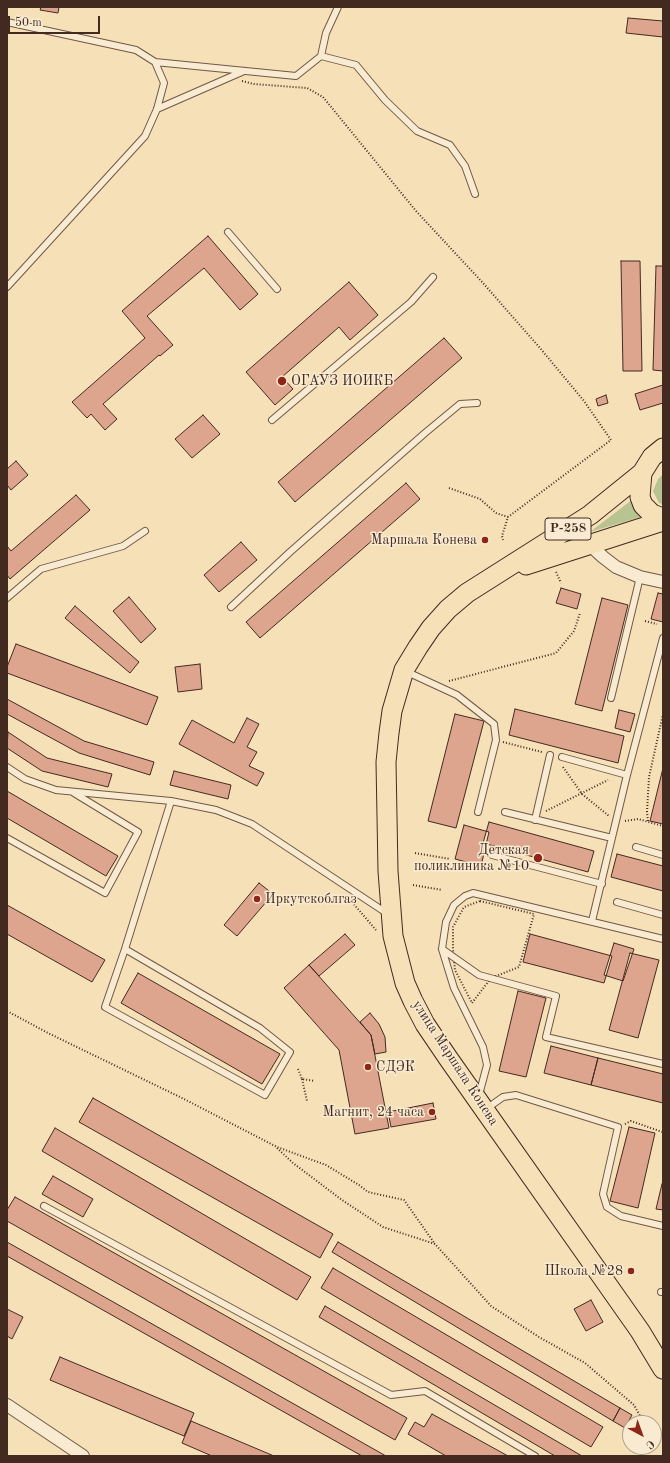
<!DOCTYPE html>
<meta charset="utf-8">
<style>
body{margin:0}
#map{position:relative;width:670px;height:1463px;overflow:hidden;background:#f6e0b8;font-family:"Old Standard TT",serif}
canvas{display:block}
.frame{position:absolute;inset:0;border:8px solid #432a20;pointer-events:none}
.north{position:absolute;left:622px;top:1415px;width:40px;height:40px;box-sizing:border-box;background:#f9ebd1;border:1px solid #b09e8a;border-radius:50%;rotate:139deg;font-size:11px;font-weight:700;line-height:16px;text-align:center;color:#432a20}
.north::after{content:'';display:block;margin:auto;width:14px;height:18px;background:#8f2418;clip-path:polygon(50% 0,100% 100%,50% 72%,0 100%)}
.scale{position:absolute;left:8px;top:16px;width:92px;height:18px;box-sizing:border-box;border:2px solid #432a20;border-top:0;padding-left:5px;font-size:12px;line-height:14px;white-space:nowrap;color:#432a20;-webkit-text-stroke:3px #f9ebd1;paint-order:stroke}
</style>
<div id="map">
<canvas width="670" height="1463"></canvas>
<div class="frame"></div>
<div class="north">С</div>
<div class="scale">50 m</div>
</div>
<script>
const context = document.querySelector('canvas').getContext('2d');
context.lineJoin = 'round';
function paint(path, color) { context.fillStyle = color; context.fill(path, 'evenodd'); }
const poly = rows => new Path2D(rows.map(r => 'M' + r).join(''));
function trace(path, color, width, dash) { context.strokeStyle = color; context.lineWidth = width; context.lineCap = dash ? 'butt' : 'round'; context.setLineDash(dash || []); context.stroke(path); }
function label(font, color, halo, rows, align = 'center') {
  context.font = font + ' "Old Standard TT",serif'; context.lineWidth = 3; context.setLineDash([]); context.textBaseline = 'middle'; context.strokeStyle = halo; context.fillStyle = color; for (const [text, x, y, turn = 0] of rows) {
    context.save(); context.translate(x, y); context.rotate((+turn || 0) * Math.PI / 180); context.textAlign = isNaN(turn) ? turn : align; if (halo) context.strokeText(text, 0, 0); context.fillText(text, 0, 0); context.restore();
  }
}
const green = poly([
 [663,474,663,504,659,503,653,491,658,479],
 [633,499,644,516,590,532]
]);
const building = poly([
 [41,7,59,7,58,13,40,10,41,7],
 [628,18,663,21,663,37,626,33,628,18],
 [208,236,258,294,240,310,204,268,147,316,173,345,160,356,159,355,103,404,117,419,105,430,91,414,87,418,72,402,145,338,122,311,208,236],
 [621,261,640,261,642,371,623,371,621,261],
 [656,266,663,266,663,371,653,370,656,266],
 [349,282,378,315,350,340,339,327,282,377,293,389,275,405,246,372,349,282],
 [444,338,462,358,295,502,278,482,444,338],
 [663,385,663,403,640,410,635,394,663,385],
 [606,395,608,403,598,406,596,399,606,395],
 [203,415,220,434,192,458,175,439,203,415],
 [16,461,28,475,11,490,7,485,7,469,16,461],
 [406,483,420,499,260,638,246,622,406,483],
 [76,495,90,510,10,579,7,575,7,546,11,551,76,495],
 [241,542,257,560,219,592,204,575,241,542],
 [561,588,581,594,577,609,556,603,561,588],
 [658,593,663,594,663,622,651,619,658,593],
 [129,597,156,629,141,643,113,611,129,597],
 [602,598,628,605,602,711,575,704,602,598],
 [75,606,139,662,130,673,65,618,75,606],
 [16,644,158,697,147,725,7,673,7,667,16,644],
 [200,664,202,689,178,692,175,667,200,664],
 [7,699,84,741,154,762,150,775,79,753,7,714,7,699],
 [515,709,624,736,618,763,509,735,515,709],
 [619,710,635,714,630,732,615,728,619,710],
 [455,714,484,721,456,828,428,821,455,714],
 [247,718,259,724,247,747,257,752,249,766,264,773,257,786,179,744,192,720,234,743,247,718],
 [8,732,47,758,112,774,108,787,42,771,7,748,8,732],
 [663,768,663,824,650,821,663,768],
 [174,771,231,785,228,799,170,785,174,771],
 [7,791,118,856,106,876,7,818,7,791],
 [489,822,594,851,588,872,483,843,489,822],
 [464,825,489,832,481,866,455,859,464,825],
 [617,854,663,866,663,891,611,877,617,854],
 [259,883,273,894,237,936,224,925,259,883],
 [7,905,105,960,92,982,7,934,7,905],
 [345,934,355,945,319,976,309,965,345,934],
 [530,934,612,956,604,983,523,962,530,934],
 [614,943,634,949,623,981,604,975,614,943],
 [630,953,659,960,638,1038,609,1030,630,953],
 [309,965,371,1035,389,1128,355,1134,339,1050,284,988,309,965],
 [138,973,280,1054,262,1084,121,1003,138,973],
 [518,991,546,998,526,1077,499,1071,518,991],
 [370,1013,379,1024,385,1037,386,1052,375,1054,371,1035,360,1022,370,1013],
 [551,1046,598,1058,591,1085,544,1073,551,1046],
 [598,1058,663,1074,663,1103,591,1085,598,1058],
 [93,1098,333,1234,320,1258,79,1122,93,1098],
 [433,1103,436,1119,391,1127,388,1112,433,1103],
 [629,1127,655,1133,638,1208,610,1201,629,1127],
 [55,1128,311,1277,297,1300,42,1151,55,1128],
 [53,1176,93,1199,83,1217,42,1194,53,1176],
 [662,1184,663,1184,663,1210,656,1209,662,1184],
 [15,1197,407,1418,395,1440,7,1221,7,1210,15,1197],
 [7,1242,386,1456,362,1456,7,1256,7,1242],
 [338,1242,620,1408,613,1421,332,1252,338,1242],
 [333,1268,603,1427,591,1447,321,1288,333,1268],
 [591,1300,603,1322,586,1331,574,1309,591,1300],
 [325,1306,582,1456,555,1456,319,1317,325,1306],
 [7,1309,23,1317,12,1339,7,1336,7,1309],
 [60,1357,194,1413,184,1436,50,1380,60,1357],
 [620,1408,632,1415,625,1428,613,1421,620,1408],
 [432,1414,508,1456,446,1456,408,1434,415,1422,424,1427,432,1414],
 [191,1421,274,1456,212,1456,182,1443,191,1421]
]);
const path = poly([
 [242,81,254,84,307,88,323,97,416,211,483,283,540,348,584,401,611,440,508,517,502,536,503,540],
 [449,488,480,499,496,513,508,517],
 [556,572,561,583],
 [645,621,657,624],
 [449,681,556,653,574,631,580,613],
 [503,742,542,752],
 [563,767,582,794,609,816],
 [546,811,608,780],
 [625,821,638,819,663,826],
 [648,821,647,812,649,777,663,714],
 [415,853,450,859],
 [413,885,442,890],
 [480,901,534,914,519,967,491,978,472,1003,455,970,453,949,453,927,464,907,480,901],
 [352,902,376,930],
 [7,1011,48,1033,184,1099,277,1147,326,1165,359,1185,368,1192,404,1200,435,1244],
 [298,1069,302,1079,315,1081],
 [302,1079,307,1101],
 [625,1124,631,1121,662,1132,663,1134],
 [277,1148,293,1163,342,1200,383,1227,435,1244,491,1306,539,1337,585,1363,634,1405,644,1423]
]);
const service = poly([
 [7,22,136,50,155,62,164,83,157,109,145,136,7,287],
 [321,56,356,65,385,100,417,131,450,145,465,166,475,194],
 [155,62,296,76,321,56,326,33,338,7],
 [157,109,244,71],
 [228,232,277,289],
 [272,420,411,302,433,277],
 [7,598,41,569,123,546,145,531],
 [231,607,290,552,425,433,460,404,477,403],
 [405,671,457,695,494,724,496,740,478,812],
 [611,698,640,577],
 [562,757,627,775],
 [7,767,25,779,56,790,171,801,216,810,252,824,388,914],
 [505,812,612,838],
 [535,820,550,755],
 [7,838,105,893,138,832,74,793],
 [636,847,663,855],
 [492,855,602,884],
 [617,902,663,915],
 [592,921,627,775,663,638],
 [125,949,260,1028,290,1052,265,1095,105,1007,125,949,171,801],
 [442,949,479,975,556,996,546,1037,663,1064],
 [479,1095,487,1065,483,1047,454,988,442,949,446,922,454,905,465,896,473,893,663,939],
 [486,1109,503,1097,516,1095,618,1127,603,1194,607,1207,621,1216,663,1226],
 [44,1206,391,1395,425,1391,535,1456],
 [661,1292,663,1292]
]);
const minor = poly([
 [589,544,603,557,616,567,640,577,663,582],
 [7,1405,83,1456]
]);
const primary = poly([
 [663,448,652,457,642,473,640,497,643,505,652,514,663,518],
 [642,473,590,515,467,593,448,609,431,628,418,647,404,670,392,711,389,733,386,762,388,871,393,936,405,983,413,1001,425,1024,448,1058,640,1331,663,1369],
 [526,565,663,521]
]);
const markers = [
 [282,381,5,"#8f2418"],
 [485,540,4,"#8f2418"],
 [538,858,5,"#8f2418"],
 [257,899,4,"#8f2418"],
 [368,1067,4,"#8f2418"],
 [432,1112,4,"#8f2418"],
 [631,1271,4,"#8f2418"]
];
const shields = [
 [568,529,46]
];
const shieldNames = [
 ["Р-258",568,529]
];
const poiNames = [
 ["ОГАУЗ ИОИКБ",291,381,"left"],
 ["Маршала Конева",477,540],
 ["Детская",529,850],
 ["поликлиника №10",529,866],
 ["Иркутскоблгаз",265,899,"left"],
 ["СДЭК",376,1067,"left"],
 ["Магнит, 24 часа",424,1112],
 ["Школа №28",623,1271]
];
const streetNames = [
 ["улица Маршала Конева",455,1063,57]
];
paint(green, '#b8c392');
paint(building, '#dda58e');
trace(building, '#432a20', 1);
trace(service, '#705846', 8);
trace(minor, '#705846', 14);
trace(primary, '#432a20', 21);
trace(path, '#432a20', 2, [1, 2]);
trace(service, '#f9ebd1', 6);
trace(minor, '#f9ebd1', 12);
trace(primary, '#f6e0b8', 19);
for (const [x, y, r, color] of markers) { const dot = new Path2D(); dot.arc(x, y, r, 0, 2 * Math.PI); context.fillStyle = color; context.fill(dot); trace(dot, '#f9ebd1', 1.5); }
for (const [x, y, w] of shields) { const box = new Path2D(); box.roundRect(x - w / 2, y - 11, w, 22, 3); context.fillStyle = '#f9ebd1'; context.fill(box); trace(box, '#432a20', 1); }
label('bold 13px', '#432a20', null, shieldNames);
label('14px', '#432a20', '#f9ebd1', poiNames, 'right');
label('14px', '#432a20', '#f9ebd1', streetNames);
</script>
